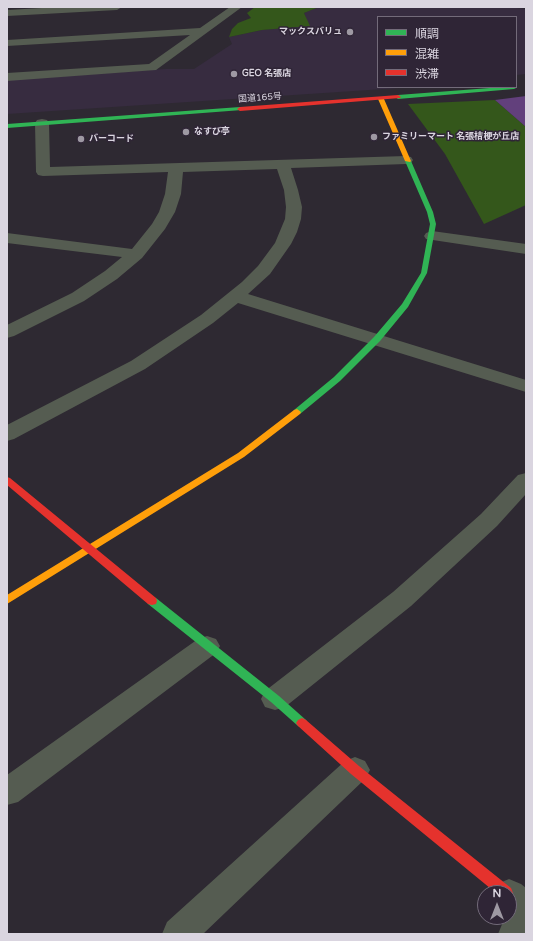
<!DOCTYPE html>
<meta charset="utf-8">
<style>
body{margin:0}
#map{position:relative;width:533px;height:941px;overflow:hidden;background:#2e2932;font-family:"Varela Round","Noto Sans JP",sans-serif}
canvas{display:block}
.frame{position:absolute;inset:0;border:8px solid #dad5e0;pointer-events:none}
.legend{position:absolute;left:377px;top:16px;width:140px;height:72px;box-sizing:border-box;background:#2f2536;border:1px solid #736b7a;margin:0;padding:5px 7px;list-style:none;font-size:12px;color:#dad5e0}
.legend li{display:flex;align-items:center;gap:8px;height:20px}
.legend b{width:20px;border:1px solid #736b7a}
.north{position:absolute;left:477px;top:885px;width:40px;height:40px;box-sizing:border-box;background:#2f2536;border:1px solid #736b7a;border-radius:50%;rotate:0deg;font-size:11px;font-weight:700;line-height:16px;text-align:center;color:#dad5e0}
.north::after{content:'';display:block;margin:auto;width:14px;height:18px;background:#9e99a3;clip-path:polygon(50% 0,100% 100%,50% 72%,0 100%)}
</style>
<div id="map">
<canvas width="533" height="941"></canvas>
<div class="frame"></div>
<ul class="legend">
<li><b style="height:5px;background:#30b455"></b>順調</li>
<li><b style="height:5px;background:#ff9f0a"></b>混雑</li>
<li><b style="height:5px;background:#e5322d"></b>渋滞</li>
</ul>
<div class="north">N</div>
</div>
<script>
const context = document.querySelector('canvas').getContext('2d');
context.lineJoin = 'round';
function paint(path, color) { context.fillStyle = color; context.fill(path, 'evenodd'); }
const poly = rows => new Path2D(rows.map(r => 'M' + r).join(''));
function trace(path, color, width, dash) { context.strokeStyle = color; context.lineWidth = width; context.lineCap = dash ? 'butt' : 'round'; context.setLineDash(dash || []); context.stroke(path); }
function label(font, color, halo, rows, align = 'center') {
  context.font = font + ' "Varela Round","Noto Sans JP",sans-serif'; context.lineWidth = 3; context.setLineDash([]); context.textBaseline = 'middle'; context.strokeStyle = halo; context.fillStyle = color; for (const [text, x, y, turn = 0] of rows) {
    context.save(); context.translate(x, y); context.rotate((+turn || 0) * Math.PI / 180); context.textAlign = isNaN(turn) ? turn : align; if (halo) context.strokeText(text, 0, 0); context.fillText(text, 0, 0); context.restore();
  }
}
const built = poly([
 [319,7,507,7,526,9,526,74,516,75,516,17,378,17,378,87,414,87,7,114,7,80,166,69,194,69,232,44,229,37,262,30,309,26,304,13]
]);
const forest = poly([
 [255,7,319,7,304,13,310,26,262,30,229,37,232,29,238,23,251,18,247,13],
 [495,100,526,127,526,205,484,224,445,154,408,104]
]);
const water = poly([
 [526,96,526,127,495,100]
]);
const street = poly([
 [59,7,122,7,117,10,7,16,7,10,59,7],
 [230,7,242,7,156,70,7,81,7,73,149,64,190,35,7,46,7,40,200,28,230,7],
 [42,119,47,120,49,123,50,167,406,156,411,157,413,160,411,163,406,164,291,168,298,190,302,207,301,219,297,232,291,244,270,274,248,294,526,380,526,392,238,303,213,323,145,369,14,439,7,441,7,425,131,361,201,315,242,282,258,266,275,243,285,219,286,207,284,190,277,169,183,172,181,194,175,212,165,229,142,258,117,279,84,301,14,336,7,338,7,325,72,293,105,271,122,257,7,243,7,233,132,249,152,224,159,212,165,194,168,172,43,176,38,175,36,172,35,123,37,120,42,119],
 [432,231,526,244,526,254,426,239,424,236,426,233,432,231],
 [526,473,526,494,497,526,411,606,285,707,275,710,265,707,261,699,265,691,393,592,481,514,518,475,526,473],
 [207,636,216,639,220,646,216,653,18,802,7,805,7,775,198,639,207,636],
 [355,757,365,761,370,770,365,779,203,934,162,934,167,922,345,761,355,757],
 [509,879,521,884,526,888,526,934,498,934,503,922,509,917,509,893,494,893,497,884,509,879]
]);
const fast = poly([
 [516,86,517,87,516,88,514,89,398,99,395,97,398,95,516,86],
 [240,107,243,109,242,110,7,128,7,124,240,107],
 [408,159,411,161,433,212,436,224,427,273,408,307,380,341,340,381,300,414,294,414,293,412,294,410,334,377,374,337,402,304,421,273,430,224,427,212,405,161,408,159],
 [152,597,156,598,279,696,306,720,308,723,306,726,302,728,298,726,271,702,148,604,147,601,148,598,152,597]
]);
const slow = poly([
 [381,97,384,99,411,161,410,162,405,161,378,99,381,97],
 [297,409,301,412,300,414,244,457,7,604,7,595,238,453,294,410,297,409]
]);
const jam = poly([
 [398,95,401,97,400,98,240,111,237,109,240,107,398,95],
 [7,477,10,478,156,598,157,601,156,604,152,605,148,604,7,485,7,477],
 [302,718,306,720,359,766,511,888,513,893,511,898,509,898,509,893,496,893,351,774,298,726,296,723,298,720,302,718]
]);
const markers = [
 [350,32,4,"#9e99a3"],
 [234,74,4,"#9e99a3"],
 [186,132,4,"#9e99a3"],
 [374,137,4,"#9e99a3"],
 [81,139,4,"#9e99a3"]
];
const farPoinames = [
 ["マックスバリュ",342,32,"right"],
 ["GEO 名張店",242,74],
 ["なすび亭",194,132],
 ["ファミリーマート 名張桔梗が丘店",382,137],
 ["バーコード",89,139]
];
const farStreetnames = [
 ["国道165号",260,98,-4]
];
paint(built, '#372c40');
paint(forest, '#34571b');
paint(water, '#62407c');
paint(street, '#555c51');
paint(fast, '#30b455');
paint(slow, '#ff9f0a');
paint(jam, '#e5322d');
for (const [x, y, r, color] of markers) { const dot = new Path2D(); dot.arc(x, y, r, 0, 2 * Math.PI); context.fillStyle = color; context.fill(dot); trace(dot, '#2f2536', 1.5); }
label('bold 9px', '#dad5e0', '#2f2536', farPoinames, 'left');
label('9px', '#dad5e0', '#2f2536', farStreetnames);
</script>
